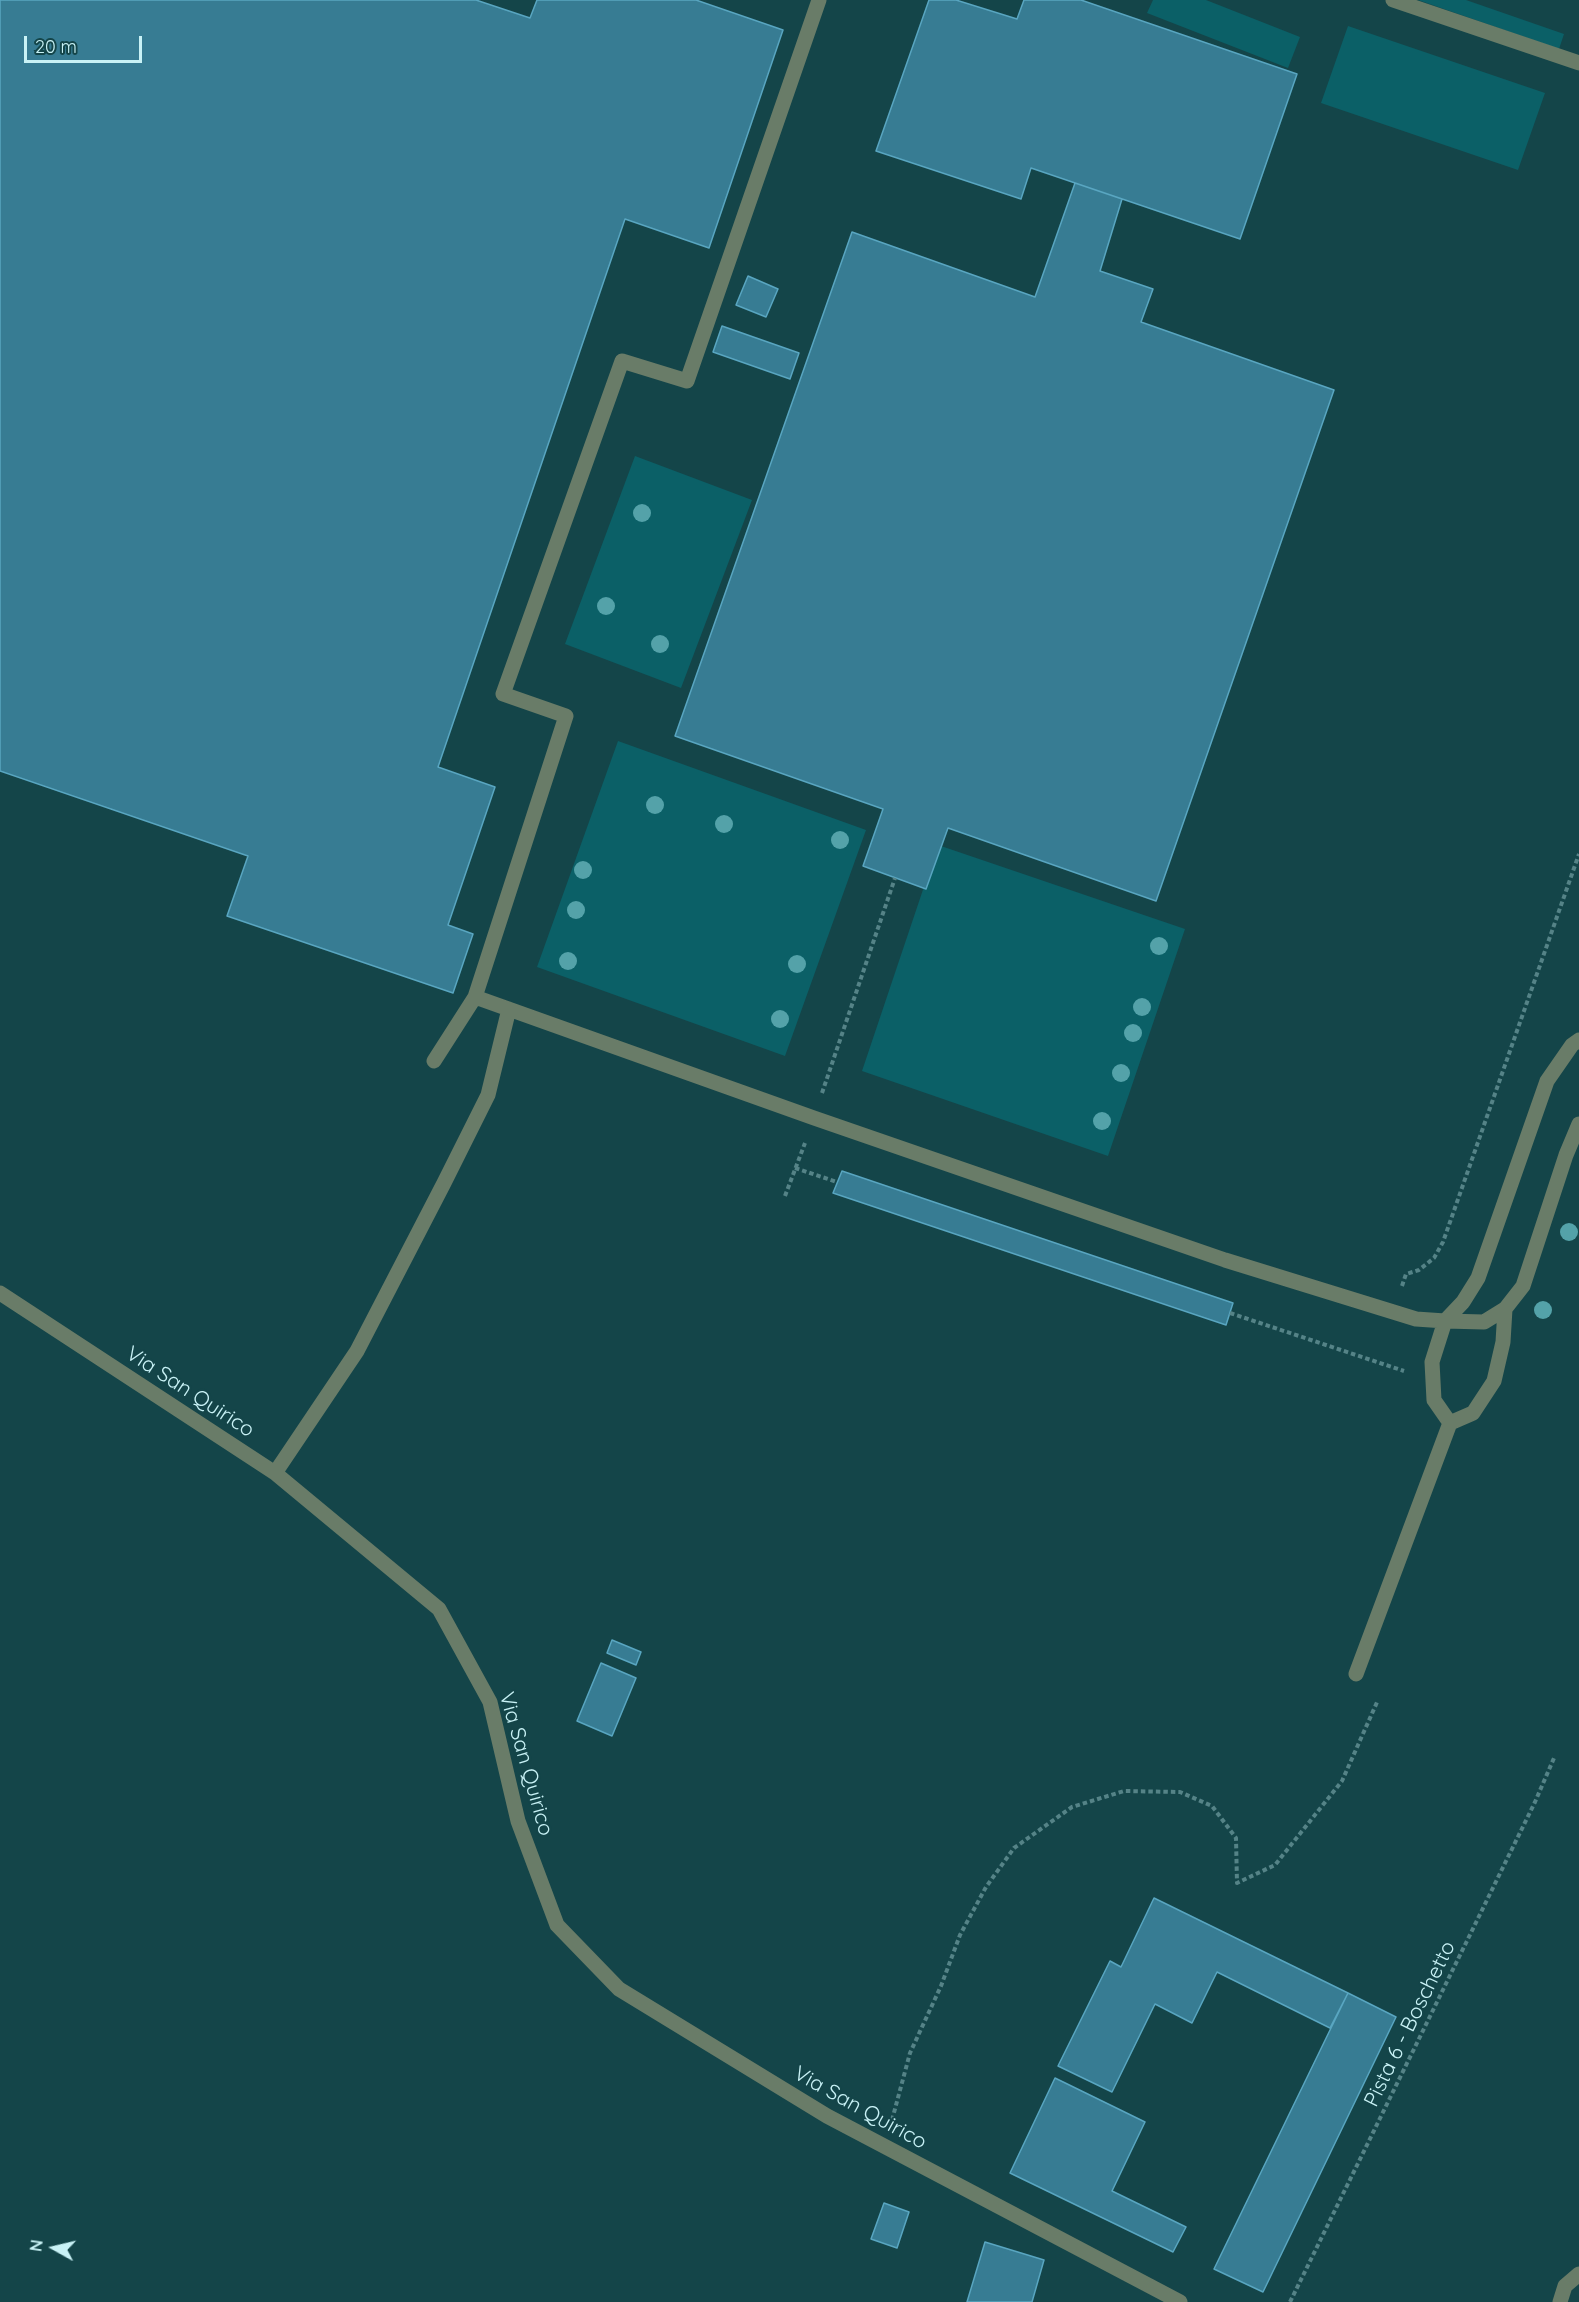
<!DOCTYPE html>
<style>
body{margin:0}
#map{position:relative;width:1579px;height:2302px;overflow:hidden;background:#144549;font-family:Quicksand,sans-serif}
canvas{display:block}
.north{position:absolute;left:24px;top:2218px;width:60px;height:60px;-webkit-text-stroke:4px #144549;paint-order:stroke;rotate:278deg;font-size:16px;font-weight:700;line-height:24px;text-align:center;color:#c9f2f6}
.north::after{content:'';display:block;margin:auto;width:21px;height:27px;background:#c9f2f6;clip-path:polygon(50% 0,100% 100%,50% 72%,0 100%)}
.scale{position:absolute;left:24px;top:36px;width:118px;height:27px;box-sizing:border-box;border:3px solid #c9f2f6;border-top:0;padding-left:8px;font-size:18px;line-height:21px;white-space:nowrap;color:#c9f2f6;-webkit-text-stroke:4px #144549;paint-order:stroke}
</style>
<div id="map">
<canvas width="1579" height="2302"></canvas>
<div class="north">N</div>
<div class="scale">20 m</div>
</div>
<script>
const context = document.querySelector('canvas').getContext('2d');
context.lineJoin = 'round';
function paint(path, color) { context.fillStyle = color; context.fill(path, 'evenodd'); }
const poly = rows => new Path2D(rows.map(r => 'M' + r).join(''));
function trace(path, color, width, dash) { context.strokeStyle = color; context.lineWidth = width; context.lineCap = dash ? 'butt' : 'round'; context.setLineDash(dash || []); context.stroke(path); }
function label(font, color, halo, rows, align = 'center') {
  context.font = font + ' Quicksand,sans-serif'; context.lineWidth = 4.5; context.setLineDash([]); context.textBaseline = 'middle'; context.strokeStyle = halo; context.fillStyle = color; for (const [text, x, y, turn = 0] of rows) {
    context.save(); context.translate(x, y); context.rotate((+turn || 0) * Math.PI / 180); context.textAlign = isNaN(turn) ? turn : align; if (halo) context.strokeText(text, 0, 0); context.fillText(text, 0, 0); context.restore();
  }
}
const green = poly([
 [1153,0,1206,0,1300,37,1288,68,1147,13],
 [1418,0,1466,0,1564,34,1559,49],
 [1348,26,1545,93,1518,170,1321,103],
 [635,456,752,500,681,688,565,644],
 [618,741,866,830,785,1056,537,967],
 [938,845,1185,929,1108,1156,862,1071]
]);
const building = poly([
 [0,0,476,0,530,18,537,0,696,0,783,30,709,248,625,219,438,767,495,787,448,925,473,934,453,993,227,916,248,856,0,771,0,0],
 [929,0,956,0,1017,19,1024,0,1081,0,1297,74,1240,239,1031,168,1021,199,876,151,929,0],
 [1075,183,1122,199,1100,271,1153,289,1141,322,1334,390,1156,901,948,828,926,889,863,866,883,809,675,736,852,232,1035,297,1075,183],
 [748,276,778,289,766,317,736,305,748,276],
 [722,326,799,353,790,379,713,352,722,326],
 [842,1171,1233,1303,1226,1325,833,1193,842,1171],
 [612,1640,641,1652,636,1665,607,1653,612,1640],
 [601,1663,636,1678,612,1736,577,1721,601,1663],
 [1154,1898,1348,1993,1330,2028,1217,1972,1192,2023,1155,2004,1112,2092,1058,2066,1110,1961,1121,1967,1154,1898],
 [1348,1993,1396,2017,1263,2292,1214,2269,1348,1993],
 [1055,2078,1145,2122,1112,2191,1186,2227,1173,2252,1010,2173,1055,2078],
 [884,2203,909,2212,897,2248,871,2239,884,2203],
 [985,2242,1044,2260,1032,2302,967,2302,985,2242]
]);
const path = poly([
 [822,1093,895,878],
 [795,1168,837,1182],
 [785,1196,805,1143],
 [1402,1286,1406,1274,1419,1270,1434,1258,1443,1242,1579,854],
 [1230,1313,1404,1371],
 [892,2120,910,2053,941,1986,960,1935,986,1887,1014,1848,1072,1807,1124,1791,1180,1792,1212,1806,1236,1838,1237,1883,1275,1865,1342,1781,1378,1700],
 [1290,2302,1535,1802,1554,1758]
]);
const minor = poly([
 [1393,0,1579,63],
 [475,997,566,716,503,694,622,361,687,381,819,0],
 [434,1061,475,997,814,1118,1225,1260,1416,1319,1445,1321,1484,1322,1505,1309,1523,1286,1566,1155,1579,1124],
 [0,1293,275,1473,439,1609,490,1702,518,1821,557,1925,619,1989,827,2116,1180,2302],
 [1505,1309,1503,1342,1494,1381,1473,1413,1450,1423,1434,1400,1432,1362,1445,1321,1463,1302,1478,1278,1547,1081,1572,1045,1579,1040],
 [275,1473,357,1351,444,1183,488,1095,509,1009],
 [1356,1674,1450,1423],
 [1560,2302,1565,2286,1579,2274]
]);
const trees = [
 [642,513],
 [606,606],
 [660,644],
 [655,805],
 [724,824],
 [840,840],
 [583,870],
 [576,910],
 [1159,946],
 [568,961],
 [797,964],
 [1142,1007],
 [780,1019],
 [1133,1033],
 [1121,1073],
 [1102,1121],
 [1569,1232],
 [1543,1310]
];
const streetNames = [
 ["Via San Quirico",190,1392,33],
 ["Via San Quirico",526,1764,74],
 ["Pista 6 - Boschetto",1410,2024,-64],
 ["Via San Quirico",860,2108,29]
];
paint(green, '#0b6067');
paint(building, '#377c93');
trace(building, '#59a6c1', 1.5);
trace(path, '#558387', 4, [4.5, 3]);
trace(minor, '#697c68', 15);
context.fillStyle = '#54a2a9';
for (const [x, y] of trees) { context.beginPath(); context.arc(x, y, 9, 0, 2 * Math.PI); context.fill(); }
label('21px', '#c9f2f6', '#144549', streetNames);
</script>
